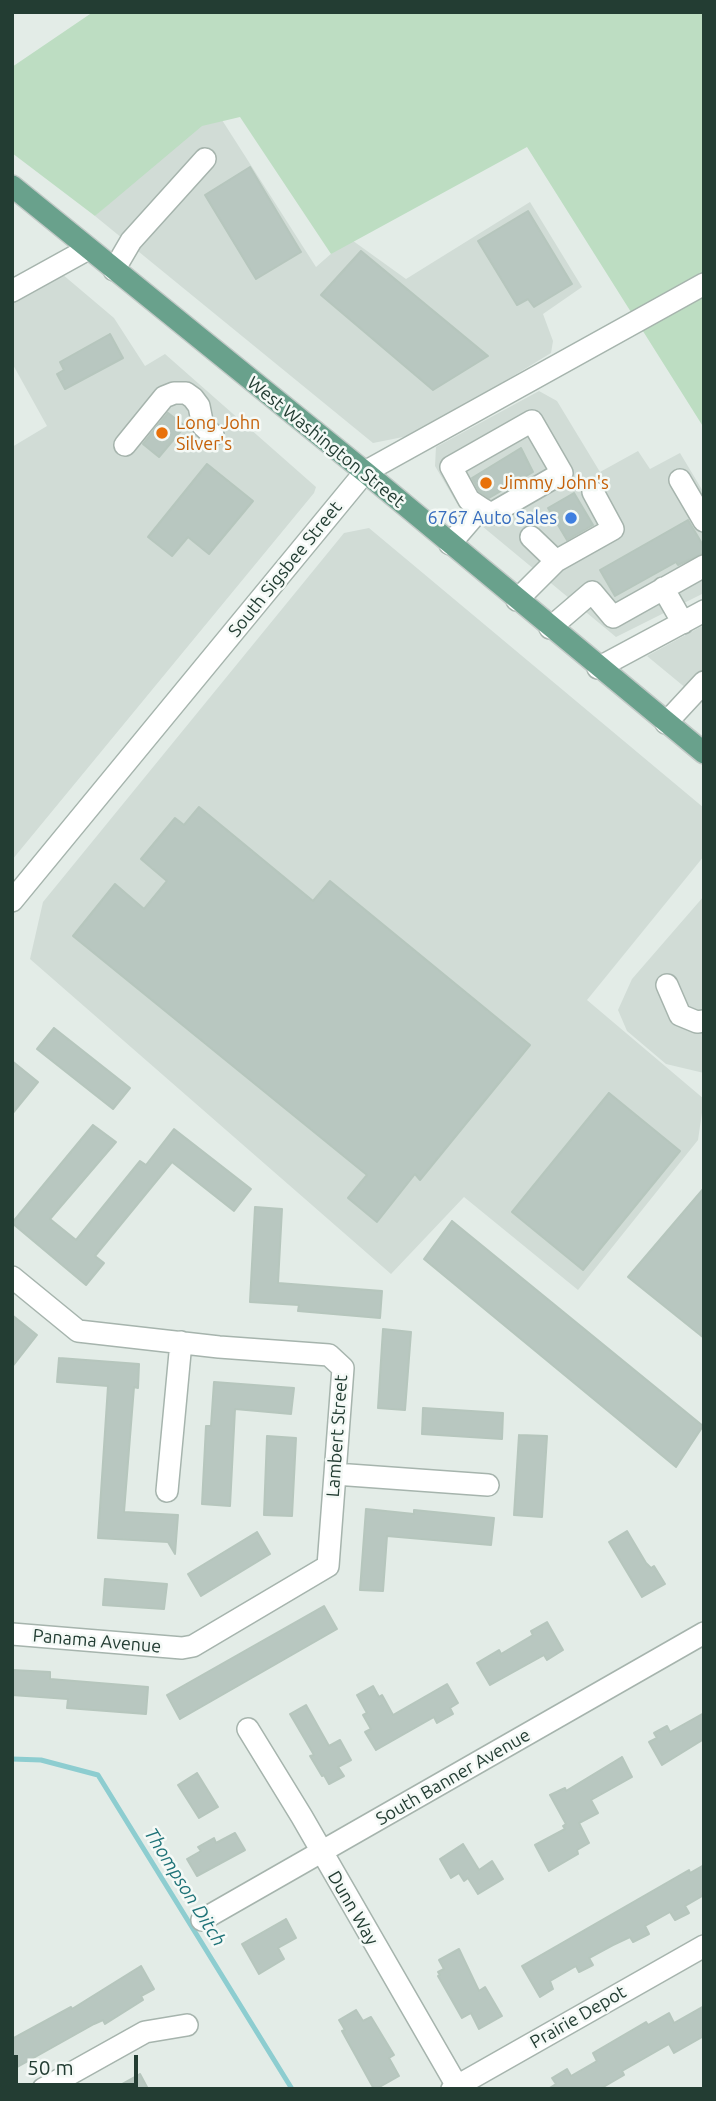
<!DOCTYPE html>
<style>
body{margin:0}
#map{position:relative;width:716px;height:2101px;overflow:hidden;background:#e3ece7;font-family:Ubuntu,sans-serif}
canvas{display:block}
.frame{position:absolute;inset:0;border:14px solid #233d33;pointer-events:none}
.scale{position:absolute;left:14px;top:2055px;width:124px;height:32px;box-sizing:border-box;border:4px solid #233d33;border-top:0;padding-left:9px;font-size:21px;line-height:24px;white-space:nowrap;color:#233d33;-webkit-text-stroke:5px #f4f9f6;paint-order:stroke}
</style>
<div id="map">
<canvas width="716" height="2101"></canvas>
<div class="frame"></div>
<div class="scale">50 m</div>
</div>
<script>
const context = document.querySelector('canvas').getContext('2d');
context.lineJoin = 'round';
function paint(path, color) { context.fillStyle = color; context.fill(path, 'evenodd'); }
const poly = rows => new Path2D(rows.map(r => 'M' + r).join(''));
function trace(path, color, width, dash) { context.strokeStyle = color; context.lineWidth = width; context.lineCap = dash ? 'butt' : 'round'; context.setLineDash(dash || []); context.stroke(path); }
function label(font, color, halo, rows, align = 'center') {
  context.font = font + ' Ubuntu,sans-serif'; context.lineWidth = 5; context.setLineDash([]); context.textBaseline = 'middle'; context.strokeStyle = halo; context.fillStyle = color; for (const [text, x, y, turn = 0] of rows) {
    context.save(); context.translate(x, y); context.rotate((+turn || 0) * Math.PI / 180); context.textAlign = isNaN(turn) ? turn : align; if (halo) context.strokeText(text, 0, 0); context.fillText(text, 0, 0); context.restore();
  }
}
const built = poly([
 [200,119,222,120,316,267,349,238,406,279,530,202,582,287,543,314,553,341,551,353,418,434,373,443,95,216],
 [62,274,114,318,145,366,165,354,316,487,314,493,12,860,12,447,47,426,12,363,12,299],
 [539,391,557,401,600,472,638,451,650,469,680,453,704,493,704,593,616,637,459,507,435,466,436,447],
 [369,528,704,808,704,856,587,1000,704,1099,698,1140,578,1290,464,1197,391,1274,30,959,43,902,344,533],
 [704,625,704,703,647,656],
 [704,896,704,1073,666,1064,627,1031,618,1010,632,979]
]);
const green = poly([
 [93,12,704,12,704,428,527,147,331,254,240,117,202,126,95,216,12,153,12,67]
]);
const stream = poly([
 [12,1759,41,1760,98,1775,292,2089]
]);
const building = poly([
 [250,167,301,252,256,279,205,195,250,167],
 [528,211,572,284,534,307,528,299,517,305,478,241,528,211],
 [361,251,488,356,433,390,321,295,361,251],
 [110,334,123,358,65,389,57,374,64,370,60,362,110,334],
 [168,413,185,426,159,457,143,444,168,413],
 [521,448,533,472,489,498,479,491,472,478,521,448],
 [207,464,253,501,209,554,188,537,172,556,148,537,207,464],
 [574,493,593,525,567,540,548,508,574,493],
 [688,520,704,547,704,553,678,565,676,562,615,596,600,570,688,520],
 [199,807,313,901,330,881,530,1045,420,1180,415,1174,377,1222,348,1198,367,1175,73,936,115,884,144,909,167,881,141,859,175,818,184,825,199,807],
 [54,1028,130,1088,113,1109,37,1049,54,1028],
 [12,1061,38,1082,12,1114,12,1061],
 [609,1093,680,1151,583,1270,512,1212,609,1093],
 [93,1125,116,1142,50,1219,76,1240,140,1161,146,1165,174,1129,251,1189,234,1211,172,1162,95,1256,104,1263,86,1285,12,1223,93,1125],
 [704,1188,704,1338,628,1277,704,1188],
 [255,1207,282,1209,278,1283,382,1291,380,1318,298,1311,299,1305,250,1302,255,1207],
 [452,1221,703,1426,676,1467,424,1259,452,1221],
 [12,1315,37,1335,12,1367,12,1315],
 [383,1329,411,1332,405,1410,378,1408,383,1329],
 [59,1358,139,1364,138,1388,134,1387,124,1512,178,1515,175,1554,168,1542,98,1538,108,1386,57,1382,59,1358],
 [214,1382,294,1388,291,1414,235,1409,230,1506,202,1504,206,1426,211,1426,214,1382],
 [423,1408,503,1413,502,1439,422,1434,423,1408],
 [519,1435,547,1436,542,1517,514,1515,519,1435],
 [267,1436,296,1438,292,1516,264,1515,267,1436],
 [366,1509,414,1514,414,1510,494,1518,491,1545,387,1536,383,1591,360,1590,366,1509],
 [627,1531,646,1563,651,1568,654,1566,665,1584,642,1597,609,1542,627,1531],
 [257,1532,270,1554,201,1596,188,1574,257,1532],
 [105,1579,167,1584,164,1609,103,1605,105,1579],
 [324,1606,337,1629,180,1719,167,1695,324,1606],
 [547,1622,563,1650,547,1660,544,1655,490,1685,477,1663,499,1650,501,1654,533,1635,531,1631,547,1622],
 [12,1670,50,1672,50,1679,148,1687,146,1714,67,1708,68,1699,12,1695,12,1670],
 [447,1684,458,1703,450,1708,453,1714,437,1723,434,1717,376,1750,365,1732,371,1729,363,1715,367,1713,357,1695,373,1686,379,1697,382,1695,393,1715,447,1684],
 [306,1705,329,1746,340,1740,351,1760,338,1767,344,1776,329,1784,324,1775,322,1776,310,1756,314,1755,290,1714,306,1705],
 [704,1713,704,1739,662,1765,649,1742,657,1738,654,1733,667,1726,670,1732,704,1713],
 [622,1757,632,1777,591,1800,598,1813,579,1823,589,1843,577,1850,578,1854,549,1871,535,1845,565,1829,563,1826,566,1824,550,1795,565,1788,566,1791,622,1757],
 [197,1773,218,1807,199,1818,178,1785,197,1773],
 [235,1833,245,1850,197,1876,187,1859,201,1851,198,1847,214,1838,216,1843,235,1833],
 [463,1844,479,1870,492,1861,503,1879,478,1894,468,1878,464,1881,459,1873,451,1878,440,1859,463,1844],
 [704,1865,704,1895,685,1906,689,1913,675,1920,670,1912,645,1926,649,1934,633,1942,630,1937,613,1945,589,1958,593,1965,579,1972,576,1966,550,1981,553,1989,540,1997,522,1966,689,1870,690,1873,704,1865],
 [286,1919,296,1938,278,1948,284,1959,259,1974,242,1944,286,1919],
 [459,1949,479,1991,485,1987,502,2016,479,2029,471,2013,462,2018,438,1976,440,1975,438,1972,444,1969,439,1960,459,1949],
 [141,1966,154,1989,141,1996,143,2000,105,2024,103,2020,94,2024,12,2070,12,2039,71,2007,72,2009,141,1966],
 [704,2006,704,2036,674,2053,669,2044,622,2071,624,2075,600,2089,548,2089,556,2084,552,2078,567,2069,571,2076,597,2061,593,2053,646,2022,648,2025,669,2013,674,2023,704,2006],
 [356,2010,363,2021,371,2017,394,2055,389,2058,399,2076,376,2089,374,2089,342,2031,345,2030,339,2020,356,2010],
 [140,2074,148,2089,113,2089,140,2074]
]);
const minor = poly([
 [114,270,131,241,205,159],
 [12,291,88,249],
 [125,445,164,397,174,393,186,393,193,398,199,406,203,426,213,435],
 [680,480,704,521],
 [531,537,556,561],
 [450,544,481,508,491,514,562,473,532,421,451,467,469,500,481,508],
 [663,588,683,623],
 [517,600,556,561,613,529,593,492],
 [550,628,592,592,613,617,704,566],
 [598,668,704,611],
 [666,723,704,682],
 [12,901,365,472,704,284],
 [667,985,680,1015,697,1022,704,1021],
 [12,1277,78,1331,219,1347,329,1355,343,1368,328,1566,193,1646,182,1648,12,1634],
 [335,1474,488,1485],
 [167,1491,181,1342],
 [248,1729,302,1817,457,2086],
 [202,1920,704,1633],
 [43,2089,145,2032,187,2025],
 [452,2089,704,1946]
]);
const major = poly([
 [12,186,365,472,704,753]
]);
const markers = [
 [162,433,7,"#e8710a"],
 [486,483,7,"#e8710a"],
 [571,518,7,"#3f7fe0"]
];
const foodNames = [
 ["Long John",176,423],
 ["Silver's",176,444],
 ["Jimmy John's",500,483]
];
const streetNames = [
 ["West Washington Street",326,442,39],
 ["South Sigsbee Street",285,569,-51],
 ["Lambert Street",337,1436,-86],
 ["Panama Avenue",97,1641,5],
 ["South Banner Avenue",453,1777,-30],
 ["Dunn Way",353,1908,60],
 ["Prairie Depot",578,2017,-30]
];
const shopNames = [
 ["6767 Auto Sales",557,518]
];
const waterNames = [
 ["Thompson Ditch",185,1887,58]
];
paint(built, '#d1dcd6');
paint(green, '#bdddc2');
trace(stream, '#8dcdd0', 5);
paint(building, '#b8c7c0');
trace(building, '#b6c6bd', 2);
trace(minor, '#a6b4ad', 24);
trace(major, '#c1c9c6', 24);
trace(minor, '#fff', 21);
trace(major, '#69a18c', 21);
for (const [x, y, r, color] of markers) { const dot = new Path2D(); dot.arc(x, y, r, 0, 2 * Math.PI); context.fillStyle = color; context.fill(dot); trace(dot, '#f4f9f6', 2.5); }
label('18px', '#c56008', '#f4f9f6', foodNames, 'left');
label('18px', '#233d33', '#f4f9f6', streetNames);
label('18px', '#366cbe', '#f4f9f6', shopNames, 'right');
label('italic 19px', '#1f7378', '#f4f9f6', waterNames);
</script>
